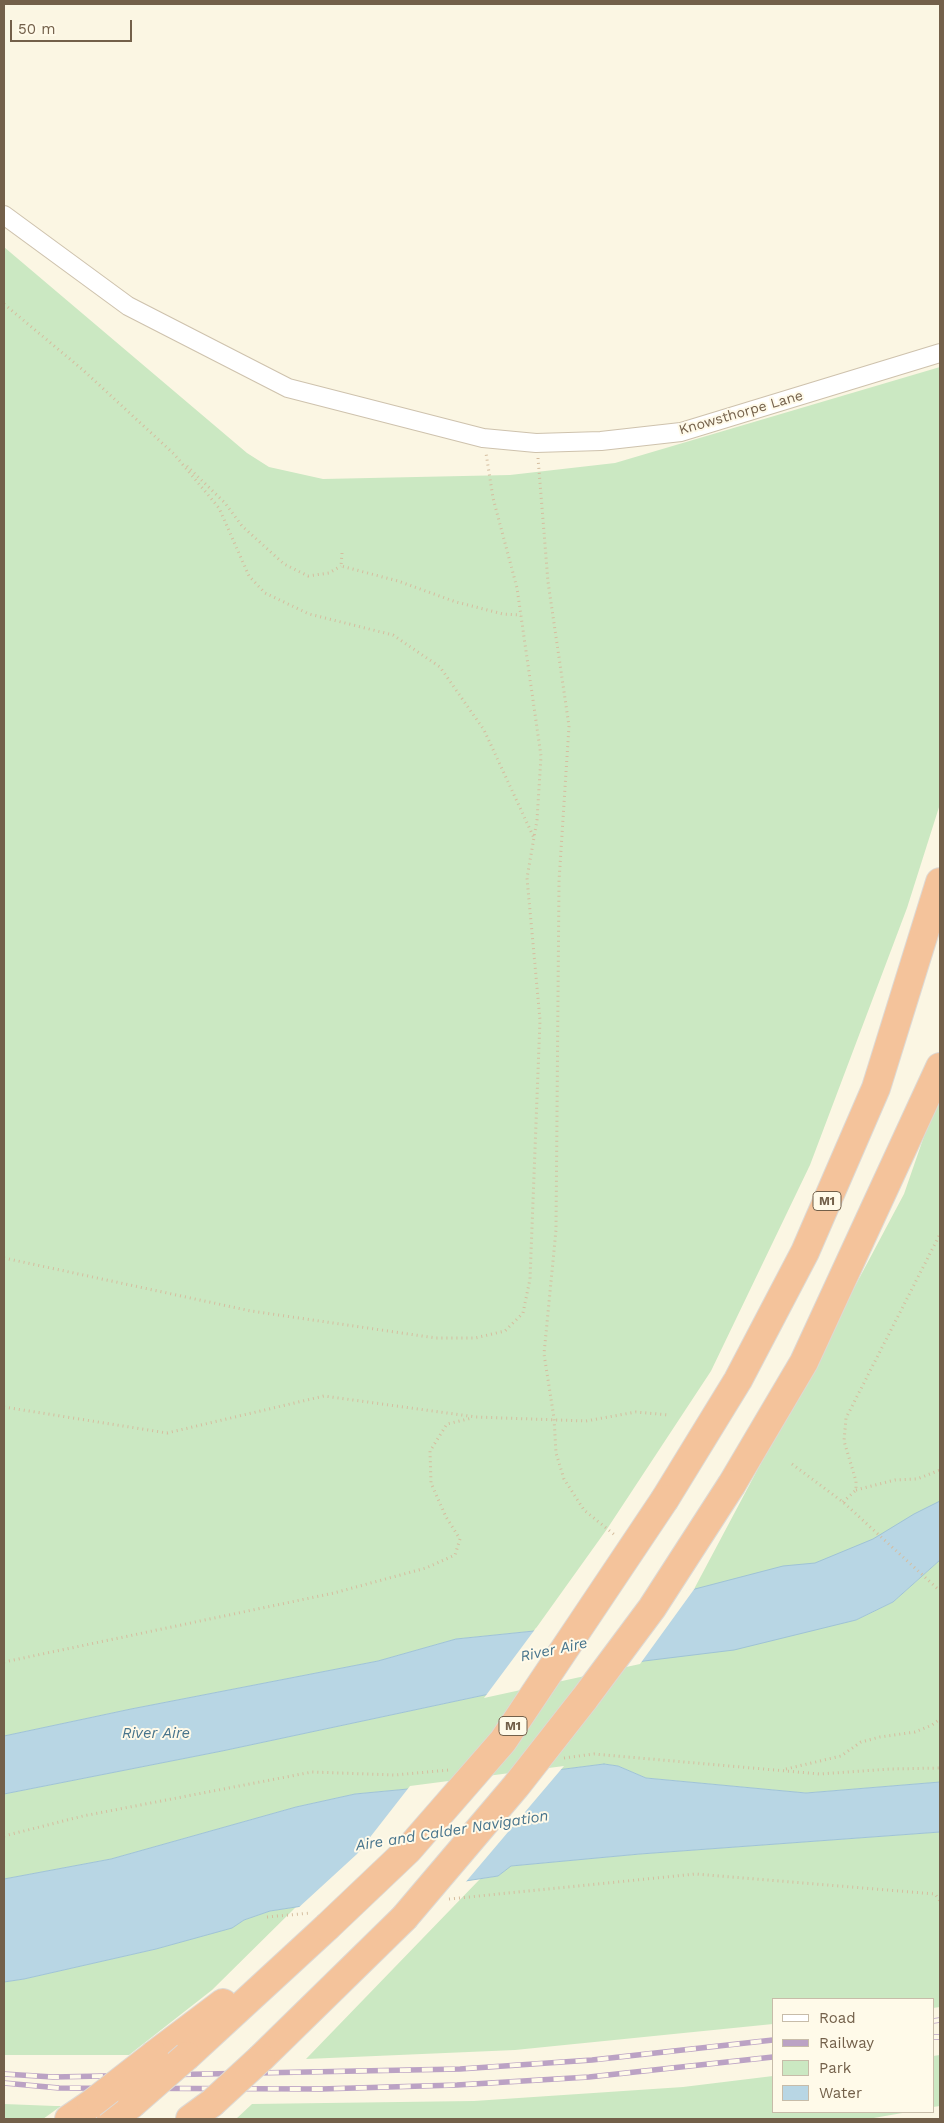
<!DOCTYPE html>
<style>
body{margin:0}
#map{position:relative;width:944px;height:2123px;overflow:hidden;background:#fbf6e3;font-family:"Work Sans",sans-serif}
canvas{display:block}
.frame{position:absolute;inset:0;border:5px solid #73604a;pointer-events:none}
.legend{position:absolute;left:772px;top:1998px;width:162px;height:115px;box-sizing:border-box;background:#fffae9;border:1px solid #c7bca9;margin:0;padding:6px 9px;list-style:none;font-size:15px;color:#73604a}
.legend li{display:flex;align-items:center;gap:10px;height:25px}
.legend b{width:25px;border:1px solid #c7bca9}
.scale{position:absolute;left:10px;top:20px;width:122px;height:22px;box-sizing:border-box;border:2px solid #73604a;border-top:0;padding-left:6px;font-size:15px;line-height:18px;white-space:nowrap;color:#73604a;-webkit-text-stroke:4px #fffae9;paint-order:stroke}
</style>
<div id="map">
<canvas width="944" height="2123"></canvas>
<div class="frame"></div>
<ul class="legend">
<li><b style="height:6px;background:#fff"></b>Road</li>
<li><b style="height:6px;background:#bba2c4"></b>Railway</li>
<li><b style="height:14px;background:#cbe8c2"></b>Park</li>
<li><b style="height:14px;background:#b8d6e4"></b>Water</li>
</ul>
<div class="scale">50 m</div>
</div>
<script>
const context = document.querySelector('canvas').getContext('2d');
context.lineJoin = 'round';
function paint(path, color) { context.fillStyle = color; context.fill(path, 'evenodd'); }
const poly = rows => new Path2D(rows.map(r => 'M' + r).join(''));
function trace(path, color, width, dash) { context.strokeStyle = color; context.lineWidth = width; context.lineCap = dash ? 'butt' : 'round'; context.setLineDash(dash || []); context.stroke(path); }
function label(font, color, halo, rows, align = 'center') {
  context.font = font + ' "Work Sans",sans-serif'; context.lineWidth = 4; context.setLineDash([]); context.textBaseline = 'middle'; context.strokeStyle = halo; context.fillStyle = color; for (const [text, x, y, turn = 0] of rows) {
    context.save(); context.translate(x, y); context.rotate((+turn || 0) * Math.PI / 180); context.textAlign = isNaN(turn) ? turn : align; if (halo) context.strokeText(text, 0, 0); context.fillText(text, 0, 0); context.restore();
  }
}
const green = poly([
 [4,247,247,453,269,467,323,479,510,475,615,463,940,367,940,804,907,908,810,1165,711,1371,607,1529,534,1631,456,1639,378,1661,131,1709,4,1736],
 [940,1090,940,1537,693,1591,904,1194],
 [940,1560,940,1782,806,1793,646,1778,618,1766,604,1764,408,1789,355,1794,296,1807,111,1859,4,1879,4,1794,222,1751,644,1661,856,1620,893,1602],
 [940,1832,940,2007,933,2008,933,1999,773,1999,773,2024,515,2050,306,2059,480,1879,498,1876,510,1866,640,1854],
 [296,1907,212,1990,129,2055,4,2055,4,1982,24,1979,156,1949,231,1928,244,1920,270,1911],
 [940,2055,940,2106,933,2107,933,2056],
 [773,2076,773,2112,908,2112,868,2119,236,2119,252,2104,474,2101,683,2087],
 [4,2104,55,2106,61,2106,43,2119,4,2119]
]);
const water = poly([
 [940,1501,940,1560,893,1602,856,1620,734,1650,644,1661,222,1751,4,1794,4,1736,131,1709,378,1661,456,1639,534,1631,783,1566,815,1563,873,1539,914,1514,940,1501],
 [604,1764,618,1766,646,1778,806,1793,940,1782,940,1832,640,1854,511,1866,498,1876,270,1911,244,1920,232,1928,156,1949,24,1979,4,1982,4,1879,111,1859,296,1807,355,1794,408,1789,604,1764]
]);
const pier = poly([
 [695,1588,640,1664,484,1698,536,1628],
 [564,1766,464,1884,297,1909,357,1854,410,1786]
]);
const path = poly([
 [4,304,83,370,174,454,219,508,249,576,265,593,309,614,393,635,440,667,484,730,534,838],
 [538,458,548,582,569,726,559,881,556,1230,544,1354,554,1418,556,1453,564,1479,584,1510,616,1536],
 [187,466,225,503,242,526,284,564,308,576,329,573,341,566],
 [342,553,341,566,398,581,456,602,503,614,521,615],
 [4,1258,251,1311,436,1338,475,1338,505,1331,523,1313,530,1279,540,1020,527,878,537,820,541,756,517,588,493,498,486,453],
 [4,1407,167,1433,324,1396,476,1417,586,1421,636,1412,669,1415],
 [792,1464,843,1502,940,1591],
 [856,1490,895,1480,917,1479,940,1470],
 [843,1502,856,1490,856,1481,844,1441,846,1418,940,1234],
 [4,1662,334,1593,426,1568,455,1555,460,1539,446,1517,431,1483,430,1451,447,1424,472,1418],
 [564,1758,594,1754,820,1774,890,1769,940,1768],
 [786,1769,841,1756,861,1742,880,1737,915,1732,932,1725,940,1719],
 [4,1836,83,1816,312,1772,395,1775,449,1770],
 [449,1899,696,1874,935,1894,940,1901],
 [267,1917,311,1913]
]);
const minor = poly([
 [4,215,128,306,288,388,483,438,536,443,601,441,681,432,940,353]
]);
const motorway = poly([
 [732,1484,804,1362,940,1067],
 [665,1499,738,1380,805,1252,876,1088,940,882],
 [154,2055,223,2003],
 [187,2056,327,1927],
 [261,2058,404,1918],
 [69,2119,91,2104],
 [111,2119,132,2104],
 [190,2119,212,2103]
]);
const rail = poly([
 [933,2021,940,2020],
 [933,2037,940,2037],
 [4,2074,53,2077,460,2069,592,2060,773,2040],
 [4,2083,59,2088,321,2089,457,2085,589,2077,773,2057]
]);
const motorwayBridge = poly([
 [404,1918,516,1786,585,1698,652,1608,732,1484],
 [327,1927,408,1850,503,1741,665,1499],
 [212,2103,261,2058],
 [91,2104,154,2055],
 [132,2104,187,2056]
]);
const shields = [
 [827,1201,28],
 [513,1726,28]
];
const shieldNames = [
 ["M1",827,1201],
 ["M1",513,1726]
];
const streetNames = [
 ["Knowsthorpe Lane",741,413,-16]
];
const waterNames = [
 ["River Aire",554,1650,-12],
 ["River Aire",156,1734],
 ["Aire and Calder Navigation",452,1831,-9]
];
paint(green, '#cbe8c2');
paint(water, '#b8d6e4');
trace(water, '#9fc3d6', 1);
paint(pier, '#fbf6e3');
trace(minor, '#cec2ad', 20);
trace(motorway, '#ddd9d4', 30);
trace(path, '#d5bd9f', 3, [1, 4]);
trace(minor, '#fff', 18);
trace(motorway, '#f4c39b', 28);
trace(rail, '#bba2c4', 5.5);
trace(rail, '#fffae9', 4, [11]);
trace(motorwayBridge, '#ddd9d4', 30, []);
trace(motorwayBridge, '#f4c39b', 28);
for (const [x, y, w] of shields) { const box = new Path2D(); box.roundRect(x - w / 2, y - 9.5, w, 19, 4); context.fillStyle = '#fffae9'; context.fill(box); trace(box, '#73604a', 1); }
label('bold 12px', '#73604a', null, shieldNames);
label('14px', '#73604a', '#fffae9', streetNames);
label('italic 15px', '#47748c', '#fffae9', waterNames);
</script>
